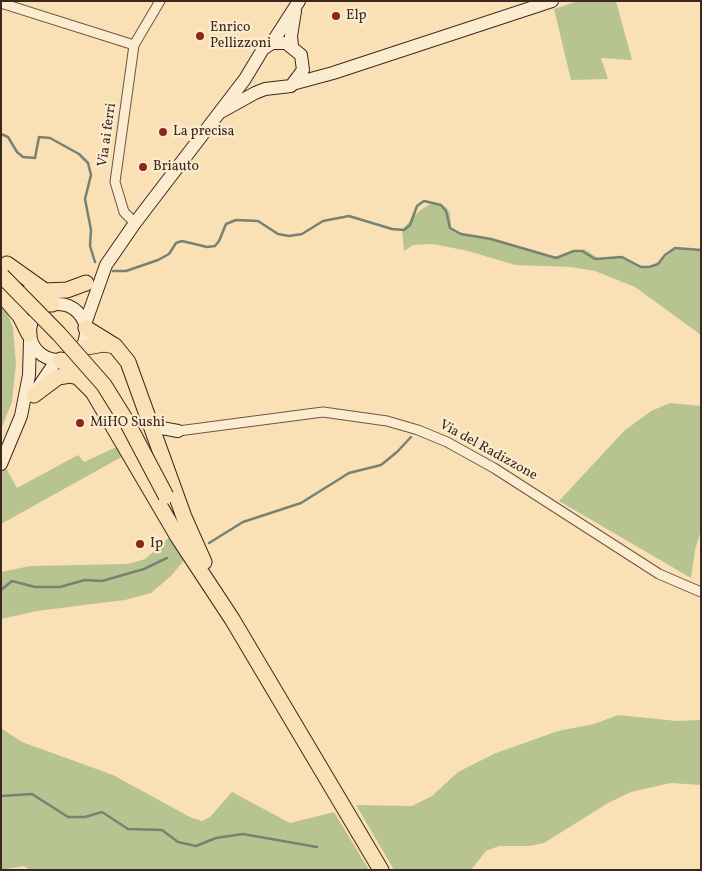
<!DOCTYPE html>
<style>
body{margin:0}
#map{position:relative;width:702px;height:871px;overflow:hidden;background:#f9e1b5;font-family:Vollkorn,serif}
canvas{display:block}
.frame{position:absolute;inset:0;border:2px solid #3e271f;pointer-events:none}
</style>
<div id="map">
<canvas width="702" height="871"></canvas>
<div class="frame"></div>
</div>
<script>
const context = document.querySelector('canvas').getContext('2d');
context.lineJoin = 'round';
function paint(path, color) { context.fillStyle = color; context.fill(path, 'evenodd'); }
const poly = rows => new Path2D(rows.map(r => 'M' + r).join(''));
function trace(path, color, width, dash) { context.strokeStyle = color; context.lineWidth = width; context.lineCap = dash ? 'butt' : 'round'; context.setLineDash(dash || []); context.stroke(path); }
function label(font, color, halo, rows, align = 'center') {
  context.font = font + ' Vollkorn,serif'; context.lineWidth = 4.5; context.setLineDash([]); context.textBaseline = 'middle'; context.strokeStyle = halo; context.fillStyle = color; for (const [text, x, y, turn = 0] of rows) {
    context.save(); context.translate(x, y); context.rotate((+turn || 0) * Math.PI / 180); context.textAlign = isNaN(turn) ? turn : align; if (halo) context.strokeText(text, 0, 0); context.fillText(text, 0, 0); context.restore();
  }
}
const green = poly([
 [578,1,616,1,632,60,601,58,608,79,571,80,554,9],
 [432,203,446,207,450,213,451,227,458,233,475,235,551,256,564,256,584,249,598,258,621,257,637,265,649,267,660,262,673,250,684,248,701,250,701,335,635,287,595,271,571,267,515,265,468,251,433,244,413,245,404,251,402,230,419,211],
 [1,304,7,312,13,328,16,364,12,402,1,429],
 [670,403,701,406,701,530,695,550,691,578,559,501,624,431,651,411],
 [121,445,125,455,1,524,1,459,17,488,78,455,84,462],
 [172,535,186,558,171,576,151,593,125,600,37,611,1,619,1,572,30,566,128,564,145,559],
 [618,715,677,721,701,720,701,785,671,783,631,792,608,803,544,843,529,846,499,846,486,851,471,870,394,870,356,805,412,806,432,796,458,772,496,753,558,731,594,724],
 [1,728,22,742,113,775,190,817,202,821,210,817,232,792,290,823,334,812,369,870,30,870,24,866,1,870]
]);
const stream = poly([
 [1,134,8,137,17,152,23,157,35,158,39,137,50,138,79,154,88,163,91,175,85,199,91,230,90,246,95,262],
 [113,271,126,271,158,260,169,254,176,243,182,241,207,247,215,246,219,241,226,224,236,220,258,221,278,234,289,236,302,234,323,221,349,216,392,229,404,230,410,225,417,206,424,201,441,205,446,211,450,228,461,234,491,239,556,258,574,251,582,251,595,259,622,257,641,267,649,267,658,264,665,255,675,248,701,250],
 [209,543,243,522,301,503,349,473,381,465,397,452,411,437],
 [1,590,12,581,35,587,60,587,85,580,102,581,144,569,167,558],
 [1,796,32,794,68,817,85,817,102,812,128,829,162,830,178,842,196,846,216,838,243,834,317,847]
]);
const street = poly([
 [1,3,134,45],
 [135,223,124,212,115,182,134,45,160,1],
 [178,431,323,412,387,421,418,430,447,442,494,468,659,574,701,592]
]);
const secondary = poly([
 [272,43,299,1],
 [292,46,291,36,295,11],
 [296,83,333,73,552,1],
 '30 332a28 28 0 1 1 56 0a28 28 0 1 1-56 0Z',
 [85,324,106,265,135,223,219,113,245,79,263,49,272,43,286,43,301,55,303,70,291,86,265,89,255,93,219,113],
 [35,392,56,361],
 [147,418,156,427,178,431],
 [1,464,21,416,29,375,30,341]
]);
const primary = poly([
 [7,264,45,291,67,290,86,283],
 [31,289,52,304],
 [1,294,20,316,29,334],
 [86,328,115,346,128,362,184,517,204,562],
 [81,348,104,344,115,346],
 [61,360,93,392,178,537,232,619,381,870],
 [34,395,58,377,70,375,78,377]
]);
const primaryBridge = poly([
 [2,276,59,334,104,385,127,422,166,496]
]);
const markers = [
 [336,16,5,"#8f2418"],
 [200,36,5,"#8f2418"],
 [163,132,5,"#8f2418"],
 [143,167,5,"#8f2418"],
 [80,423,5,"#8f2418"],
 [140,544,5,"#8f2418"]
];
const poiNames = [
 ["Elp",346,16],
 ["Enrico",210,28],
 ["Pellizzoni",210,44],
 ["La precisa",173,132],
 ["Briauto",153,167],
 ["MiHO Sushi",90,423],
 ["Ip",150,544]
];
const streetNames = [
 ["Via ai ferri",108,135,-82],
 ["Via del Radizzone",488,451,29]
];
paint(green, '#b7c492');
trace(stream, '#788274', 2.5);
trace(street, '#6d5644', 11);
trace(secondary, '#3e271f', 14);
trace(primary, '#3e271f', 17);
trace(street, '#fbeccf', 9);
trace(secondary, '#fbeccf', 12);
trace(primary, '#f9e1b5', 15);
trace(primaryBridge, '#3e271f', 17, []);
trace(primaryBridge, '#f9e1b5', 15);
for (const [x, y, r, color] of markers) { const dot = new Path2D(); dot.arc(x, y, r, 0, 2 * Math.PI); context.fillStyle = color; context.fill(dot); trace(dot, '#fbeccf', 2); }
label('14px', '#3e271f', '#fbeccf', poiNames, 'left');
label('14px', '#3e271f', '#fbeccf', streetNames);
</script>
